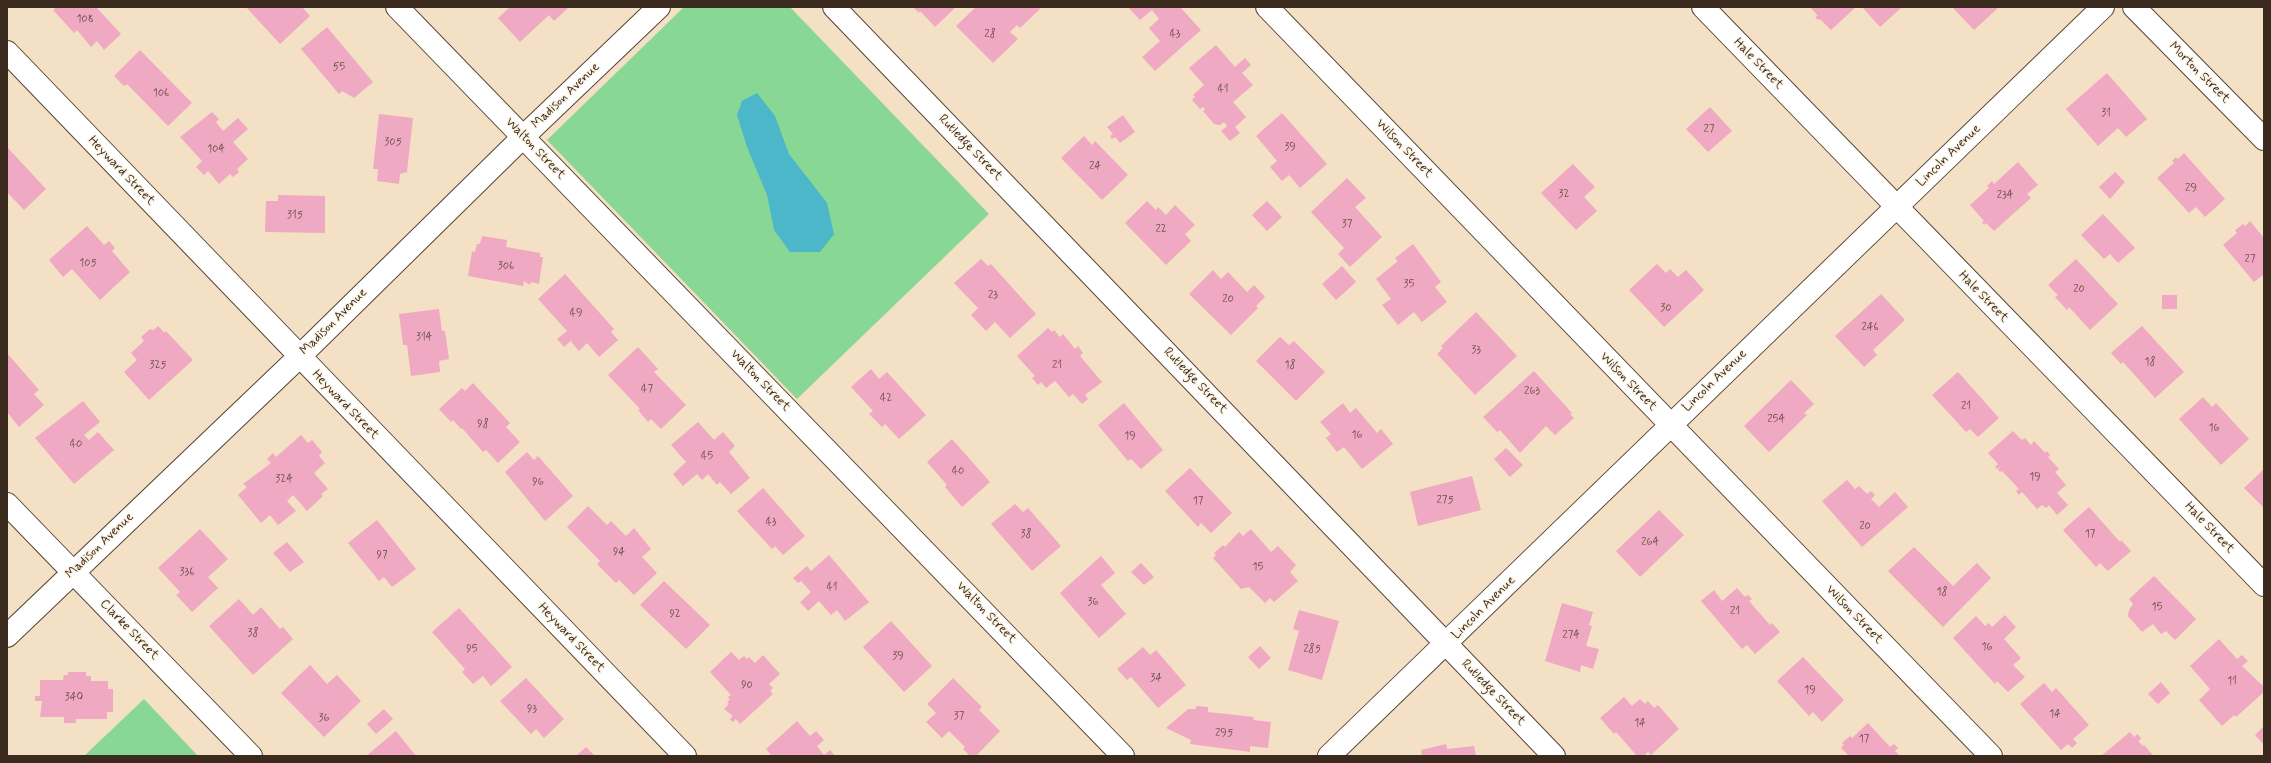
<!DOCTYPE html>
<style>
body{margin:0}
#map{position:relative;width:2271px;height:763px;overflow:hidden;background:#f4e0c4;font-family:Mynerve,sans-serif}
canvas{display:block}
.frame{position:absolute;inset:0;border:8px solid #3b2a1e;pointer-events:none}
</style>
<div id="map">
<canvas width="2271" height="763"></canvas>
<div class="frame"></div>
</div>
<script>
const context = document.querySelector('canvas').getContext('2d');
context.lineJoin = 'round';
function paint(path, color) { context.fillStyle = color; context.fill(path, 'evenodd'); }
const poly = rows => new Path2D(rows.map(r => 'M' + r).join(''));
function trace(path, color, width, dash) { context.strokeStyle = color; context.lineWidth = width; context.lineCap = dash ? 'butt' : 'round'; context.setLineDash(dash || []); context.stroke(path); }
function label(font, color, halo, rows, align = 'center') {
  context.font = font + ' Mynerve,sans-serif'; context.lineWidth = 3; context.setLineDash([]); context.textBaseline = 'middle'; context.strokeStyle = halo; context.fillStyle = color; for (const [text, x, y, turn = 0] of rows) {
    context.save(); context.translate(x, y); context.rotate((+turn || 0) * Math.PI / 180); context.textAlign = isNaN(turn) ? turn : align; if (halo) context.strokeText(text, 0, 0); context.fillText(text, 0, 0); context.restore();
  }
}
const green = poly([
 [684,7,790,7,989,214,797,399,547,140],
 [144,699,198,756,84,756]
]);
const water = poly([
 [757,93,775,116,789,154,827,203,834,234,820,252,790,252,774,230,767,195,747,147,737,115,742,101]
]);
const building = poly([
 [56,7,96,7,121,34,104,50,97,41,91,47,77,30,74,33,53,10],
 [246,7,302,7,310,16,280,44],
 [510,7,567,7,568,8,554,21,549,15,520,42,498,18],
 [913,7,956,7,935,27,920,11,919,13],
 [976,7,1038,7,1040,9,1020,28,1017,25,1010,32,1018,39,993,63,956,26],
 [1128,7,1180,7,1201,30,1155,71,1142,57,1160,41,1149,28,1159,19,1152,10,1140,20],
 [1810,7,1856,7,1831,30,1820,19,1818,20,1815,17,1818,16],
 [1862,7,1902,7,1880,27],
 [1952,7,1999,7,1974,30],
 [327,27,373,82,354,98,342,91,339,94,301,49],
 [1216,45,1235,67,1245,58,1251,65,1242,73,1253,85,1233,102,1246,117,1235,127,1240,133,1230,141,1221,131,1227,126,1224,122,1220,125,1214,124,1203,111,1205,109,1203,107,1200,109,1192,100,1195,97,1193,95,1204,85,1189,68],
 [140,50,192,103,168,126,127,84,124,86,114,76],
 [2107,73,2147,119,2126,137,2118,128,2098,146,2066,109],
 [1710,107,1732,131,1708,152,1686,129],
 [212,112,219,119,216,122,223,131,238,118,248,129,233,142,248,159,237,169,239,172,233,177,230,174,219,184,208,171,204,175,196,167,202,161,180,137],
 [1282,113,1327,164,1300,188,1289,175,1282,181,1270,167,1277,161,1256,136],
 [379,114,413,118,407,172,400,174,399,184,377,181,378,169,373,169],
 [1123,115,1135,132,1120,143,1115,137,1112,139,1110,136,1113,134,1107,127],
 [1084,136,1092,145,1095,141,1128,175,1102,200,1061,158],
 [7,147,46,189,24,210,7,192],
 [2184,153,2225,199,2205,217,2196,207,2189,213,2157,178,2174,163,2172,161,2176,157,2178,159],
 [2018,162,2038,185,2027,194,2031,198,1994,231,1986,223,1984,225,1982,222,1984,221,1970,205,1989,188,1987,186,1992,181,1994,184],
 [1573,164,1595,187,1584,197,1597,211,1576,230,1541,193],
 [2115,172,2125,182,2110,199,2099,187],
 [1347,178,1366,198,1355,207,1382,237,1350,267,1338,254,1344,248,1311,212],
 [278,195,325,196,325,233,265,232,266,201,278,201],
 [1147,201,1156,210,1158,207,1166,215,1175,205,1195,225,1185,234,1191,241,1166,265,1125,223],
 [1267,201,1282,217,1267,231,1252,215],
 [2103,214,2135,248,2118,263,2110,254,2104,259,2081,235],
 [2250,221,2264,238,2264,276,2263,275,2254,282,2223,245,2237,233,2235,230,2243,224,2245,226],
 [87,226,104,245,109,241,115,248,112,251,130,272,100,300,72,269,63,277,49,260],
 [482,236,507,240,506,247,540,253,540,257,543,257,539,284,531,282,530,285,524,281,523,286,468,276,472,251,475,252,477,244,480,244],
 [1413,244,1441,282,1435,287,1447,302,1422,322,1414,312,1398,325,1382,305,1391,299,1376,279,1398,261,1395,258],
 [981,259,988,266,991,264,1036,314,1010,338,995,322,986,331,971,315,978,308,954,283],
 [2076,259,2118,304,2090,330,2069,307,2067,310,2055,297,2058,295,2048,285],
 [1657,264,1666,273,1670,269,1678,277,1686,270,1704,290,1664,327,1629,290],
 [1342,266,1356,282,1336,300,1322,284],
 [1213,270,1221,279,1228,272,1247,292,1254,285,1265,297,1256,306,1258,308,1231,335,1189,294],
 [565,274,614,329,611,332,618,340,599,357,587,343,579,351,571,342,573,339,564,347,557,339,567,331,538,299],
 [1881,294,1905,320,1873,350,1877,355,1864,367,1835,336],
 [2162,295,2177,295,2177,309,2162,309],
 [439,309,442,331,445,331,449,359,439,361,440,372,411,376,407,345,403,345,399,314],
 [1476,312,1517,356,1475,395,1437,354,1443,348,1441,346],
 [158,326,165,333,166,331,193,360,149,400,124,372,137,360,131,353,144,341,141,337,150,329,154,330],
 [2142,326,2184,372,2155,398,2123,362,2121,364,2111,353],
 [1048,328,1052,332,1054,330,1060,337,1063,334,1075,349,1078,346,1083,353,1080,356,1102,382,1085,395,1088,399,1082,404,1073,394,1069,397,1055,381,1046,388,1041,382,1038,385,1032,378,1035,376,1017,356],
 [1280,337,1289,345,1294,341,1325,372,1296,401,1256,361],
 [638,347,658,369,654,372,686,405,661,429,651,419,648,422,638,410,640,409,608,375],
 [7,353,39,390,34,394,44,405,19,427,7,412],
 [871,369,879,379,887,372,926,415,899,439,885,424,882,427,869,414,873,411,851,387],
 [1534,371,1572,413,1570,414,1574,418,1555,435,1546,426,1520,453,1500,430,1497,432,1483,417],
 [1958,372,1999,418,1978,437,1970,429,1966,432,1932,395],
 [1791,380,1814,404,1804,413,1807,415,1769,452,1744,426],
 [473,383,510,423,506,427,520,442,498,463,486,450,483,452,462,428,461,429,453,420,451,422,439,409,462,388,465,391],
 [2203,397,2212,407,2216,403,2249,439,2221,465,2179,419],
 [83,401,100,422,84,435,89,440,98,432,114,450,74,484,35,438],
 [1124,403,1163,450,1141,469,1131,459,1128,461,1098,425],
 [1343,403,1350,413,1356,408,1377,433,1381,429,1393,444,1362,469,1344,447,1337,452,1326,438,1331,434,1320,422],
 [698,422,714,440,723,432,735,446,729,452,750,478,731,494,720,482,717,485,708,474,702,480,697,474,683,486,673,474,686,462,671,445],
 [2013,431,2022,440,2025,438,2031,445,2034,441,2045,453,2047,451,2050,455,2048,457,2059,469,2055,472,2066,485,2057,493,2068,505,2057,515,2049,505,2046,508,2042,505,2037,509,2022,492,2019,495,2016,491,2019,489,2002,471,2000,472,1998,470,2000,467,1997,469,1995,467,1998,464,1988,453],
 [301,435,308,443,312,440,322,452,319,456,325,463,314,473,328,489,321,494,323,496,307,511,293,495,287,501,296,511,278,525,270,515,261,523,238,495,247,487,243,484,271,463,267,459,273,453,276,457],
 [952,439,990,482,962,507,945,487,947,485,927,462],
 [1506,448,1523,465,1510,477,1494,459],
 [527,452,534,460,538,456,573,496,545,521,505,472],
 [1190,468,1232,513,1211,533,1201,523,1198,527,1165,491],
 [2264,469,2264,508,2244,488],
 [1472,476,1481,510,1418,526,1410,492],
 [1847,480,1855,489,1859,486,1867,494,1871,491,1875,495,1871,499,1879,507,1895,492,1908,507,1862,547,1822,501],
 [763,488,805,536,783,555,775,546,772,549,737,511],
 [1015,504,1023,512,1028,508,1061,546,1032,571,991,524],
 [588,506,607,525,611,521,626,536,634,528,651,549,642,557,657,573,634,595,619,580,616,583,597,564,600,561,567,527],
 [2089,507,2120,542,2121,540,2131,551,2108,571,2100,563,2096,567,2063,530],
 [1659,510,1684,535,1640,577,1616,551],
 [377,520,416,569,392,587,384,577,379,581,348,543],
 [200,529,228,559,208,577,218,588,192,612,176,595,180,592,158,568],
 [1251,529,1271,552,1278,546,1296,565,1290,572,1298,581,1274,602,1270,598,1265,603,1249,587,1241,589,1213,558,1216,555,1214,553,1223,545,1225,547,1239,532,1243,536],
 [287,542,304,562,290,572,273,553],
 [1914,547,1953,586,1977,563,1991,578,1943,627,1888,571],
 [829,555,869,602,845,621,837,610,831,615,819,601,808,611,800,602,811,592,801,581,798,583,793,578,807,566,811,571],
 [1101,556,1115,573,1101,585,1126,614,1099,638,1060,593],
 [1141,563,1154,577,1144,585,1131,572],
 [2154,576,2196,619,2175,640,2166,631,2161,634,2153,624,2142,632,2128,616,2129,610,2133,604,2129,599],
 [664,581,710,625,686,649,640,605],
 [1737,588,1745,597,1748,595,1752,599,1749,601,1770,625,1772,623,1780,632,1755,654,1747,645,1742,649,1701,601,1714,590,1722,601],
 [239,599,253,615,261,607,280,629,283,627,293,639,253,675,209,626],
 [1562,603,1593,612,1589,625,1592,626,1586,646,1599,649,1593,669,1581,665,1580,672,1545,661],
 [459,608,512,667,491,686,483,676,473,684,462,672,465,669,432,632],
 [1299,610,1339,621,1322,680,1288,670,1299,631,1293,629],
 [2005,615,2016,627,2004,639,2021,658,2013,665,2025,677,2008,692,1997,681,1995,684,1953,638,1976,616,1985,626,1989,623,1992,627],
 [891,621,932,666,904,692,863,647],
 [2219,639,2237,659,2242,655,2248,661,2242,666,2264,687,2264,692,2236,717,2234,715,2222,726,2199,700,2210,689,2190,666],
 [1260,646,1271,658,1259,669,1248,657],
 [1143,647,1150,655,1156,650,1186,685,1158,708,1131,677,1127,680,1117,669],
 [731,652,739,660,744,656,747,659,749,657,755,663,763,655,780,674,769,684,773,688,770,691,773,694,740,724,736,719,733,722,730,719,733,716,724,709,729,704,727,702,730,700,728,697,731,695,710,672],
 [1803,657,1844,700,1822,722,1813,712,1809,716,1777,681],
 [310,665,327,684,337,675,361,701,324,737,281,693],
 [68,672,86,672,86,676,91,676,91,681,108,681,108,689,113,689,113,712,107,712,107,719,76,719,76,723,64,723,64,717,40,717,42,701,35,701,35,696,40,696,40,680,63,680,64,675,68,675],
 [526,678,564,719,544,738,536,729,531,734,500,701],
 [953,678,982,707,979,710,1000,731,976,756,970,756,963,749,965,747,949,731,942,738,926,722,936,713,927,704],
 [2161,682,2170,693,2158,704,2148,694],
 [2044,683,2052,692,2056,688,2089,725,2073,739,2077,743,2072,748,2068,744,2061,750,2020,704],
 [1624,697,1632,706,1640,699,1645,704,1648,701,1654,708,1658,705,1679,729,1651,755,1648,752,1644,756,1637,756,1616,732,1614,734,1600,718],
 [1196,706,1208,707,1208,712,1254,717,1253,720,1271,722,1268,748,1250,746,1250,752,1190,744,1191,740,1166,728,1188,709,1196,709],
 [384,709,393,719,376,734,367,724],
 [797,721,810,736,816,731,824,740,817,746,824,755,830,750,835,756,772,756,766,749],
 [1868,723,1890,747,1894,744,1898,748,1895,751,1900,756,1849,756,1841,748,1844,745,1842,743,1850,736,1852,738],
 [2264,726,2264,745,2255,735],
 [396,731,416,756,366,756],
 [2130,732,2134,737,2138,734,2141,739,2138,741,2143,746,2144,745,2153,755,2101,756],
 [1446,744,1447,749,1474,746,1476,756,1422,756,1421,750],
 [586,747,595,756,576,756]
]);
const street = poly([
 [397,7,1123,756],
 [834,7,1554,756],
 [1267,7,1991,756],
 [1703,7,2264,585],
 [2134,7,2264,139],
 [7,52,685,756],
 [7,504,251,756],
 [7,636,299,357,523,137,659,7],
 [1329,756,2103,7]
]);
const numberNames = [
 ["108",85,20],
 ["28",990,35],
 ["43",1175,35],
 ["55",339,68],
 ["41",1223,90],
 ["106",161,94],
 ["31",2106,114],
 ["27",1709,130],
 ["305",393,143],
 ["39",1290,148],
 ["104",216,150],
 ["24",1095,167],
 ["29",2191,189],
 ["32",1564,195],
 ["234",2005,196],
 ["315",295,216],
 ["37",1347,225],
 ["22",1161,230],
 ["27",2250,260],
 ["105",88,264],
 ["306",506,267],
 ["35",1409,285],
 ["20",2079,290],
 ["23",993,296],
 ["20",1228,300],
 ["30",1666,309],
 ["49",576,314],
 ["246",1870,328],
 ["314",424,338],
 ["33",1476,351],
 ["18",2150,363],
 ["325",158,366],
 ["21",1057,366],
 ["18",1290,366],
 ["47",647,390],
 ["263",1532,392],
 ["42",886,399],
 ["21",1966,407],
 ["254",1776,420],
 ["98",483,425],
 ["16",2214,429],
 ["16",1357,436],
 ["19",1130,437],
 ["40",76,445],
 ["45",707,457],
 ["40",958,472],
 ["19",2035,478],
 ["324",284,480],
 ["96",538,483],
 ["275",1445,501],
 ["17",1198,502],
 ["43",771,523],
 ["20",1865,527],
 ["38",1026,535],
 ["17",2090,535],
 ["264",1650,543],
 ["94",619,553],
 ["97",382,556],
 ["15",1258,568],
 ["336",187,573],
 ["41",832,588],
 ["18",1942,593],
 ["36",1093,603],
 ["15",2157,608],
 ["21",1735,612],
 ["92",675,615],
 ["38",253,634],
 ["274",1571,636],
 ["16",1987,648],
 ["95",472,650],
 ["285",1312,650],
 ["39",898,657],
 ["34",1156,679],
 ["11",2232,682],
 ["90",747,686],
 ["19",1810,691],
 ["340",74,698],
 ["93",532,710],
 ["14",2055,715],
 ["37",959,717],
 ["36",324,719],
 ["14",1640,724],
 ["295",1224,734],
 ["17",1864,740]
];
const streetNames = [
 ["Hale Street",1758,64,46],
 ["Morton Street",2199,73,45],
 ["Madison Avenue",566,96,-44],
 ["Rutledge Street",970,148,46],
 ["Walton Street",535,149,46],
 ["Wilson Street",1404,149,46],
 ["Lincoln Avenue",1949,156,-44],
 ["Heyward Street",121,171,46],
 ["Hale Street",1983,297,46],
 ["Madison Avenue",334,322,-45],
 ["Walton Street",760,381,46],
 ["Rutledge Street",1195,381,46],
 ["Lincoln Avenue",1715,381,-44],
 ["Wilson Street",1628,382,46],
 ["Heyward Street",345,405,46],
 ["Hale Street",2209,528,46],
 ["Madison Avenue",100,546,-44],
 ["Lincoln Avenue",1484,608,-45],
 ["Walton Street",986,613,46],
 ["Wilson Street",1854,615,46],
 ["Clarke Street",129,630,46],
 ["Heyward Street",571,638,46],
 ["Rutledge Street",1493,693,46]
];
paint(green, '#89d795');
paint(water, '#4bb7c8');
paint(building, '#efa9c2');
trace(street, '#574537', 24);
trace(street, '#fff', 22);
label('11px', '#684a47', null, numberNames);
label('13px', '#3b2a1e', '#fcf5e5', streetNames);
</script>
